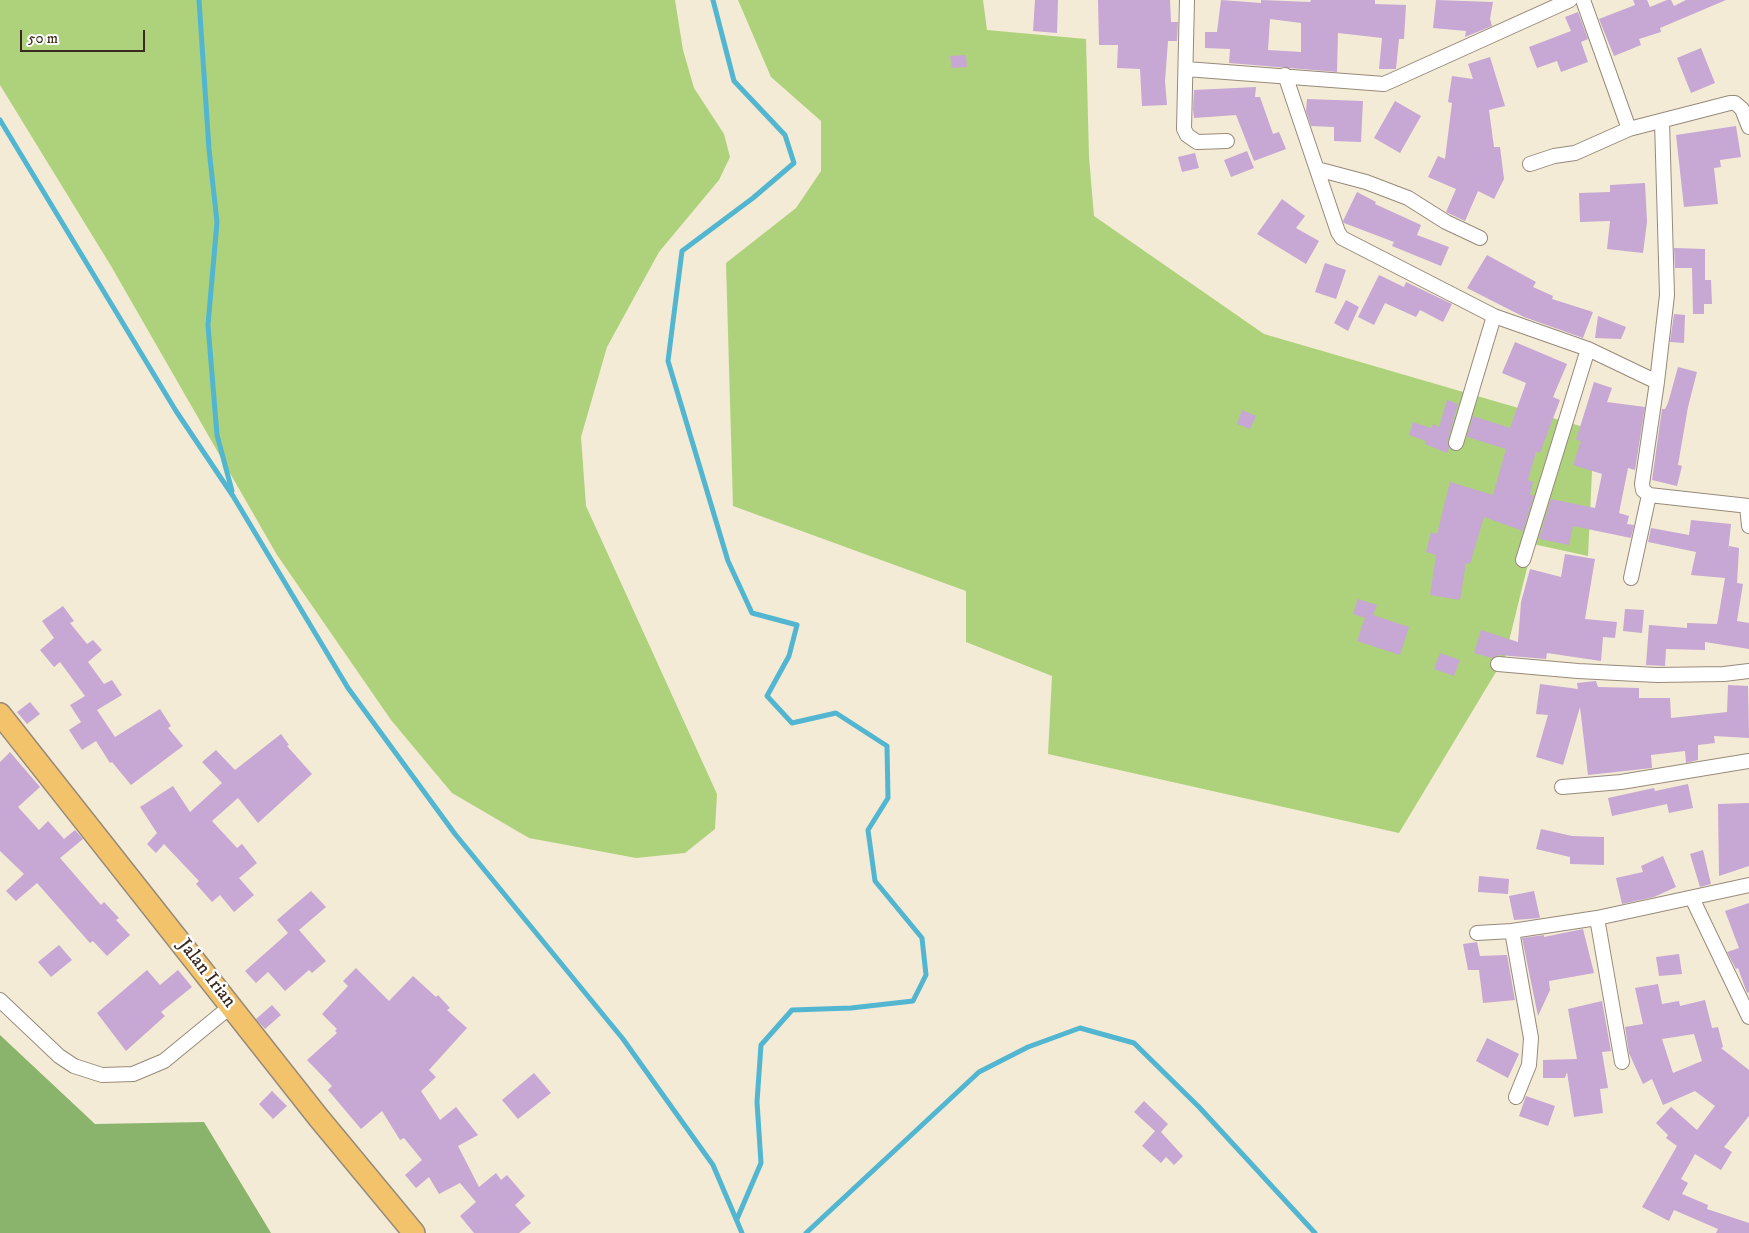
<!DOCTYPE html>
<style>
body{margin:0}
#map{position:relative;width:1749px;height:1233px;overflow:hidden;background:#f3ebd6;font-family:"IM FELL DW Pica",serif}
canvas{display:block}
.scale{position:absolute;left:20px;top:30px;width:125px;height:22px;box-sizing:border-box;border:2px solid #3b2a1e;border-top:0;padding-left:6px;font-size:15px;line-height:18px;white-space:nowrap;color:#3b2a1e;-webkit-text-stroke:4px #fff;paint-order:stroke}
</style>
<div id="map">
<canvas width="1749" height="1233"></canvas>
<div class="scale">50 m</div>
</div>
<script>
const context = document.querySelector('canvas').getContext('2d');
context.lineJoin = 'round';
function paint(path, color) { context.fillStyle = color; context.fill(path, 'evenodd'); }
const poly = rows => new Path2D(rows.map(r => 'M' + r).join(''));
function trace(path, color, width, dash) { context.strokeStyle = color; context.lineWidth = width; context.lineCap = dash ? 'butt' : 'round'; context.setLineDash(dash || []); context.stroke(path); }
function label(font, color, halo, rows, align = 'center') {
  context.font = font + ' "IM FELL DW Pica",serif'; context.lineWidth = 5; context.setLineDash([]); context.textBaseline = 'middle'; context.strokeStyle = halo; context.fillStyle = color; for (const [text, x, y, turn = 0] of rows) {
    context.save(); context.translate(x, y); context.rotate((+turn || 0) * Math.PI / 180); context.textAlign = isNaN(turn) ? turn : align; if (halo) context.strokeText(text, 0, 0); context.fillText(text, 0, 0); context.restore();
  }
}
const green = poly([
 [0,0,675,0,683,50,694,88,724,134,730,157,719,180,659,252,607,347,581,437,586,506,717,794,715,829,685,853,636,858,529,838,452,793,391,720,277,555,111,266,0,85],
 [738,0,983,0,987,30,1086,39,1089,157,1094,216,1264,334,1594,430,1588,556,1533,544,1505,657,1399,833,1048,754,1052,676,966,642,966,591,733,506,726,263,796,208,821,171,821,121,771,77]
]);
const forest = poly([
 [0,1035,95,1124,204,1122,271,1233,0,1233]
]);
const stream = poly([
 [199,0,209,149,217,222,208,325,217,435,232,491],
 [713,0,734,81,785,135,794,163,753,198,682,251,668,361,728,561,752,613,797,625,789,656,767,696,792,723,836,713,887,746,888,798,868,830,875,881,922,938,926,975,913,1001,851,1008,792,1010,761,1045,757,1102,761,1163,737,1219],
 [0,120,176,411,233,496,348,688,455,834,623,1039,713,1165,742,1233],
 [806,1233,979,1072,1028,1047,1080,1028,1134,1043,1199,1107,1315,1233]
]);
const building = poly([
 [1035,0,1058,0,1057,33,1033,31],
 [1098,0,1170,0,1171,22,1178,22,1177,41,1168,41,1165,81,1167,105,1142,106,1140,69,1117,68,1118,45,1099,45],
 [1221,0,1261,3,1261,0,1310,2,1311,0,1375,0,1375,4,1406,5,1404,39,1399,39,1396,69,1379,69,1382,38,1338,33,1337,72,1229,63,1230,49,1205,48,1205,32,1217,32],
 [1270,19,1301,23,1301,52,1268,50],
 [1436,0,1493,2,1490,19,1492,26,1465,37,1466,31,1433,28],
 [1633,0,1647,0,1650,7,1667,0,1671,0,1674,6,1686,0,1726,0,1660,28,1661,32,1639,39,1641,45,1614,56,1599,19,1635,5],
 [1578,12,1588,39,1581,42,1588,62,1561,72,1557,61,1537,68,1529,47,1571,31,1565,17],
 [1701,48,1715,83,1691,93,1677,58],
 [966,55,967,67,952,68,950,56],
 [1490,57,1505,106,1489,110,1494,147,1500,147,1504,179,1494,199,1478,191,1465,221,1446,212,1456,189,1428,177,1438,156,1445,159,1452,103,1448,102,1452,76,1473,79,1468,64],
 [1256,87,1255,97,1260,97,1273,134,1279,132,1286,149,1254,161,1236,115,1194,118,1193,109,1194,90],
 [1307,99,1363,101,1361,142,1334,141,1334,127,1311,126,1306,111],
 [1395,101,1421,116,1400,153,1374,138],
 [1736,126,1741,157,1720,160,1721,167,1714,168,1718,204,1684,207,1676,135],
 [1247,151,1254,168,1231,177,1224,160],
 [1195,153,1199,168,1182,172,1178,157],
 [1645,183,1647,222,1643,253,1607,249,1610,221,1580,222,1579,193,1610,192,1610,185],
 [1357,192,1376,202,1375,204,1421,225,1417,235,1449,247,1441,266,1392,246,1394,242,1344,223,1343,221],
 [1282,199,1305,216,1296,228,1319,241,1306,264,1257,234],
 [1674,248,1705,249,1705,280,1711,280,1712,304,1704,304,1704,314,1693,314,1692,268,1675,268],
 [1487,255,1536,282,1533,287,1553,296,1552,299,1593,312,1583,338,1524,317,1467,288],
 [1325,263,1346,270,1336,299,1315,292],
 [1379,275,1404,287,1406,282,1452,304,1443,322,1420,310,1416,317,1385,303,1374,325,1358,317],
 [1346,300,1359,307,1348,331,1334,323],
 [1674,314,1685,315,1684,343,1670,342],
 [1598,316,1626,327,1621,339,1595,338],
 [1515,342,1567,364,1553,397,1560,400,1540,453,1536,452,1528,480,1533,482,1530,495,1534,495,1523,531,1484,517,1470,564,1466,563,1460,600,1430,595,1436,555,1426,552,1431,532,1437,534,1450,482,1493,495,1506,449,1467,437,1473,416,1510,428,1526,383,1502,373],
 [1678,367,1697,372,1688,407,1678,465,1682,466,1677,486,1652,480,1662,409,1665,409,1668,403],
 [1594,382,1612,388,1607,402,1645,407,1635,470,1628,468,1619,513,1629,516,1627,524,1634,525,1631,538,1573,526,1569,545,1539,539,1551,499,1595,508,1602,474,1573,465,1581,441,1576,440],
 [1447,400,1458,404,1448,440,1449,448,1447,453,1425,444,1426,441,1409,435,1413,422,1431,428,1433,424,1439,427],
 [1242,410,1256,416,1250,429,1237,424],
 [1691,520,1731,524,1728,553,1729,546,1739,548,1737,583,1743,584,1737,621,1749,623,1749,649,1705,642,1705,650,1666,649,1665,666,1646,665,1649,625,1687,628,1687,623,1717,624,1718,619,1725,578,1691,575,1696,552,1648,542,1651,528,1689,535],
 [1565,554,1595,559,1585,619,1617,622,1615,638,1603,637,1601,661,1547,653,1546,659,1499,655,1492,658,1474,653,1481,630,1518,642,1521,602,1530,569,1561,577],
 [1358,599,1377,605,1373,615,1409,627,1400,655,1357,641,1365,618,1353,614],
 [63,606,74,621,70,623,87,644,93,640,102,650,88,662,104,684,112,680,122,695,97,710,115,737,160,709,171,726,168,728,183,746,131,785,112,762,110,763,96,741,82,750,69,730,81,722,70,705,85,696,60,662,54,667,40,650,54,638,42,621],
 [1625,609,1644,610,1642,633,1623,631],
 [1440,653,1460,660,1454,676,1434,669],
 [1596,681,1598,687,1639,688,1639,698,1670,698,1671,718,1727,712,1728,685,1748,686,1749,738,1714,736,1715,743,1698,745,1698,760,1686,763,1685,751,1651,755,1652,768,1588,775,1580,707,1563,765,1536,757,1548,715,1536,714,1540,684,1578,689,1577,683],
 [30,702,40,714,27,724,17,712],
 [281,734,289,745,287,746,312,774,258,823,238,798,212,821,237,848,242,844,257,863,239,878,254,895,234,912,220,895,212,902,196,884,199,881,164,844,156,853,147,844,157,833,140,807,173,786,190,812,222,783,202,762,216,750,235,770],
 [10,752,40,787,18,807,39,830,48,821,64,839,75,830,83,839,60,858,101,905,104,902,119,918,116,920,130,935,107,956,93,941,90,943,37,883,16,901,6,891,24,874,0,851,0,762],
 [1688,784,1693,808,1669,813,1667,804,1612,816,1608,798,1654,788,1655,791],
 [1749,803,1749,866,1719,876,1718,804],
 [1541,829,1572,836,1604,837,1604,865,1570,864,1570,857,1536,849],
 [1703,850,1711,884,1700,887,1690,854],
 [1663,856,1676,887,1654,897,1622,904,1616,878,1643,872,1641,866],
 [1479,876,1509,879,1508,894,1478,892],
 [311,891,326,907,299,930,326,961,312,973,309,970,285,991,268,972,256,983,245,971,288,933,277,920],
 [1534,891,1540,918,1514,920,1509,896],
 [1749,903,1749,992,1747,993,1738,968,1736,969,1727,952,1739,948,1725,911],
 [1583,929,1594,973,1549,981,1550,990,1538,1016,1522,938,1544,935,1544,937],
 [1477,942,1480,956,1507,955,1515,1000,1483,1003,1479,970,1468,970,1463,944],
 [59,945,72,960,51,977,38,962],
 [1679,954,1682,974,1659,976,1656,957],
 [356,968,389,1001,413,976,436,997,438,995,450,1008,447,1010,467,1028,429,1070,436,1077,421,1091,440,1120,456,1107,478,1135,458,1146,479,1187,496,1173,501,1180,507,1175,525,1196,515,1205,531,1223,519,1233,474,1233,460,1216,476,1202,460,1183,439,1194,429,1177,416,1188,405,1175,422,1160,404,1138,400,1140,382,1111,361,1129,328,1090,332,1086,307,1060,337,1033,335,1031,337,1029,322,1014,348,986,343,981],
 [147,970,160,985,178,970,192,987,161,1012,165,1016,126,1051,97,1013],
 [1658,984,1662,1004,1679,1001,1680,1006,1705,1000,1712,1028,1718,1027,1723,1047,1721,1048,1749,1070,1749,1116,1724,1147,1732,1152,1721,1170,1695,1154,1681,1179,1688,1183,1682,1194,1708,1205,1707,1209,1749,1223,1749,1233,1716,1233,1718,1229,1674,1210,1669,1221,1642,1207,1677,1146,1666,1138,1668,1135,1656,1123,1671,1107,1697,1130,1715,1106,1695,1091,1663,1105,1652,1079,1643,1084,1629,1053,1625,1027,1643,1024,1635,988],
 [1694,1034,1702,1061,1673,1073,1662,1039],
 [1602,1001,1611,1051,1602,1052,1608,1088,1600,1089,1603,1113,1574,1117,1567,1072,1565,1078,1543,1078,1543,1060,1577,1059,1568,1009],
 [272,1005,281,1015,265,1029,256,1019],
 [1487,1038,1519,1054,1508,1078,1476,1061],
 [534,1073,551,1093,518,1119,502,1100],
 [272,1091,287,1106,273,1119,259,1104],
 [1526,1096,1555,1106,1548,1126,1519,1116],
 [1144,1101,1168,1124,1161,1132,1183,1156,1174,1165,1166,1157,1161,1163,1142,1146,1155,1131,1134,1112]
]);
const street = poly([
 [1187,0,1184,129,1187,135,1197,142,1227,141],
 [1583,0,1629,129],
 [1186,69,1384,84,1570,0],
 [1285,75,1338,232,1342,238,1494,316,1588,349,1657,382,1642,484,1643,490,1649,495,1749,506],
 [1530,164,1554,156,1575,153,1629,129,1730,103,1735,103,1742,109,1749,127],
 [1317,169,1366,182,1408,198,1446,222,1480,238],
 [1657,382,1667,295,1662,121],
 [1456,443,1494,316],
 [1747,506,1749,526],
 [1523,560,1588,349],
 [1631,578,1649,495],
 [1498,664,1578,671,1657,675,1724,674,1749,671],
 [1562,787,1621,782,1749,761],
 [1692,898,1749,1017],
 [1597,918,1622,1062],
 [1512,931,1531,1038,1529,1065,1516,1097],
 [1477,933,1512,931,1597,918,1749,885],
 [0,1000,59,1056,74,1066,102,1075,133,1074,164,1061,231,1006]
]);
const primary = poly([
 [0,714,318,1117,414,1233]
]);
const streetNames = [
 ["Jalan Irian",206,974,52]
];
paint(green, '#aed27c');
paint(forest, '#8ab46c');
trace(stream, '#53b6d1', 5);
paint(building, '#c7a7d3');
trace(street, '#978a7a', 16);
trace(primary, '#978a7a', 24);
trace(street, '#fff', 14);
trace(primary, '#f2c36a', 21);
label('19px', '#3b2a1e', '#fff', streetNames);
</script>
